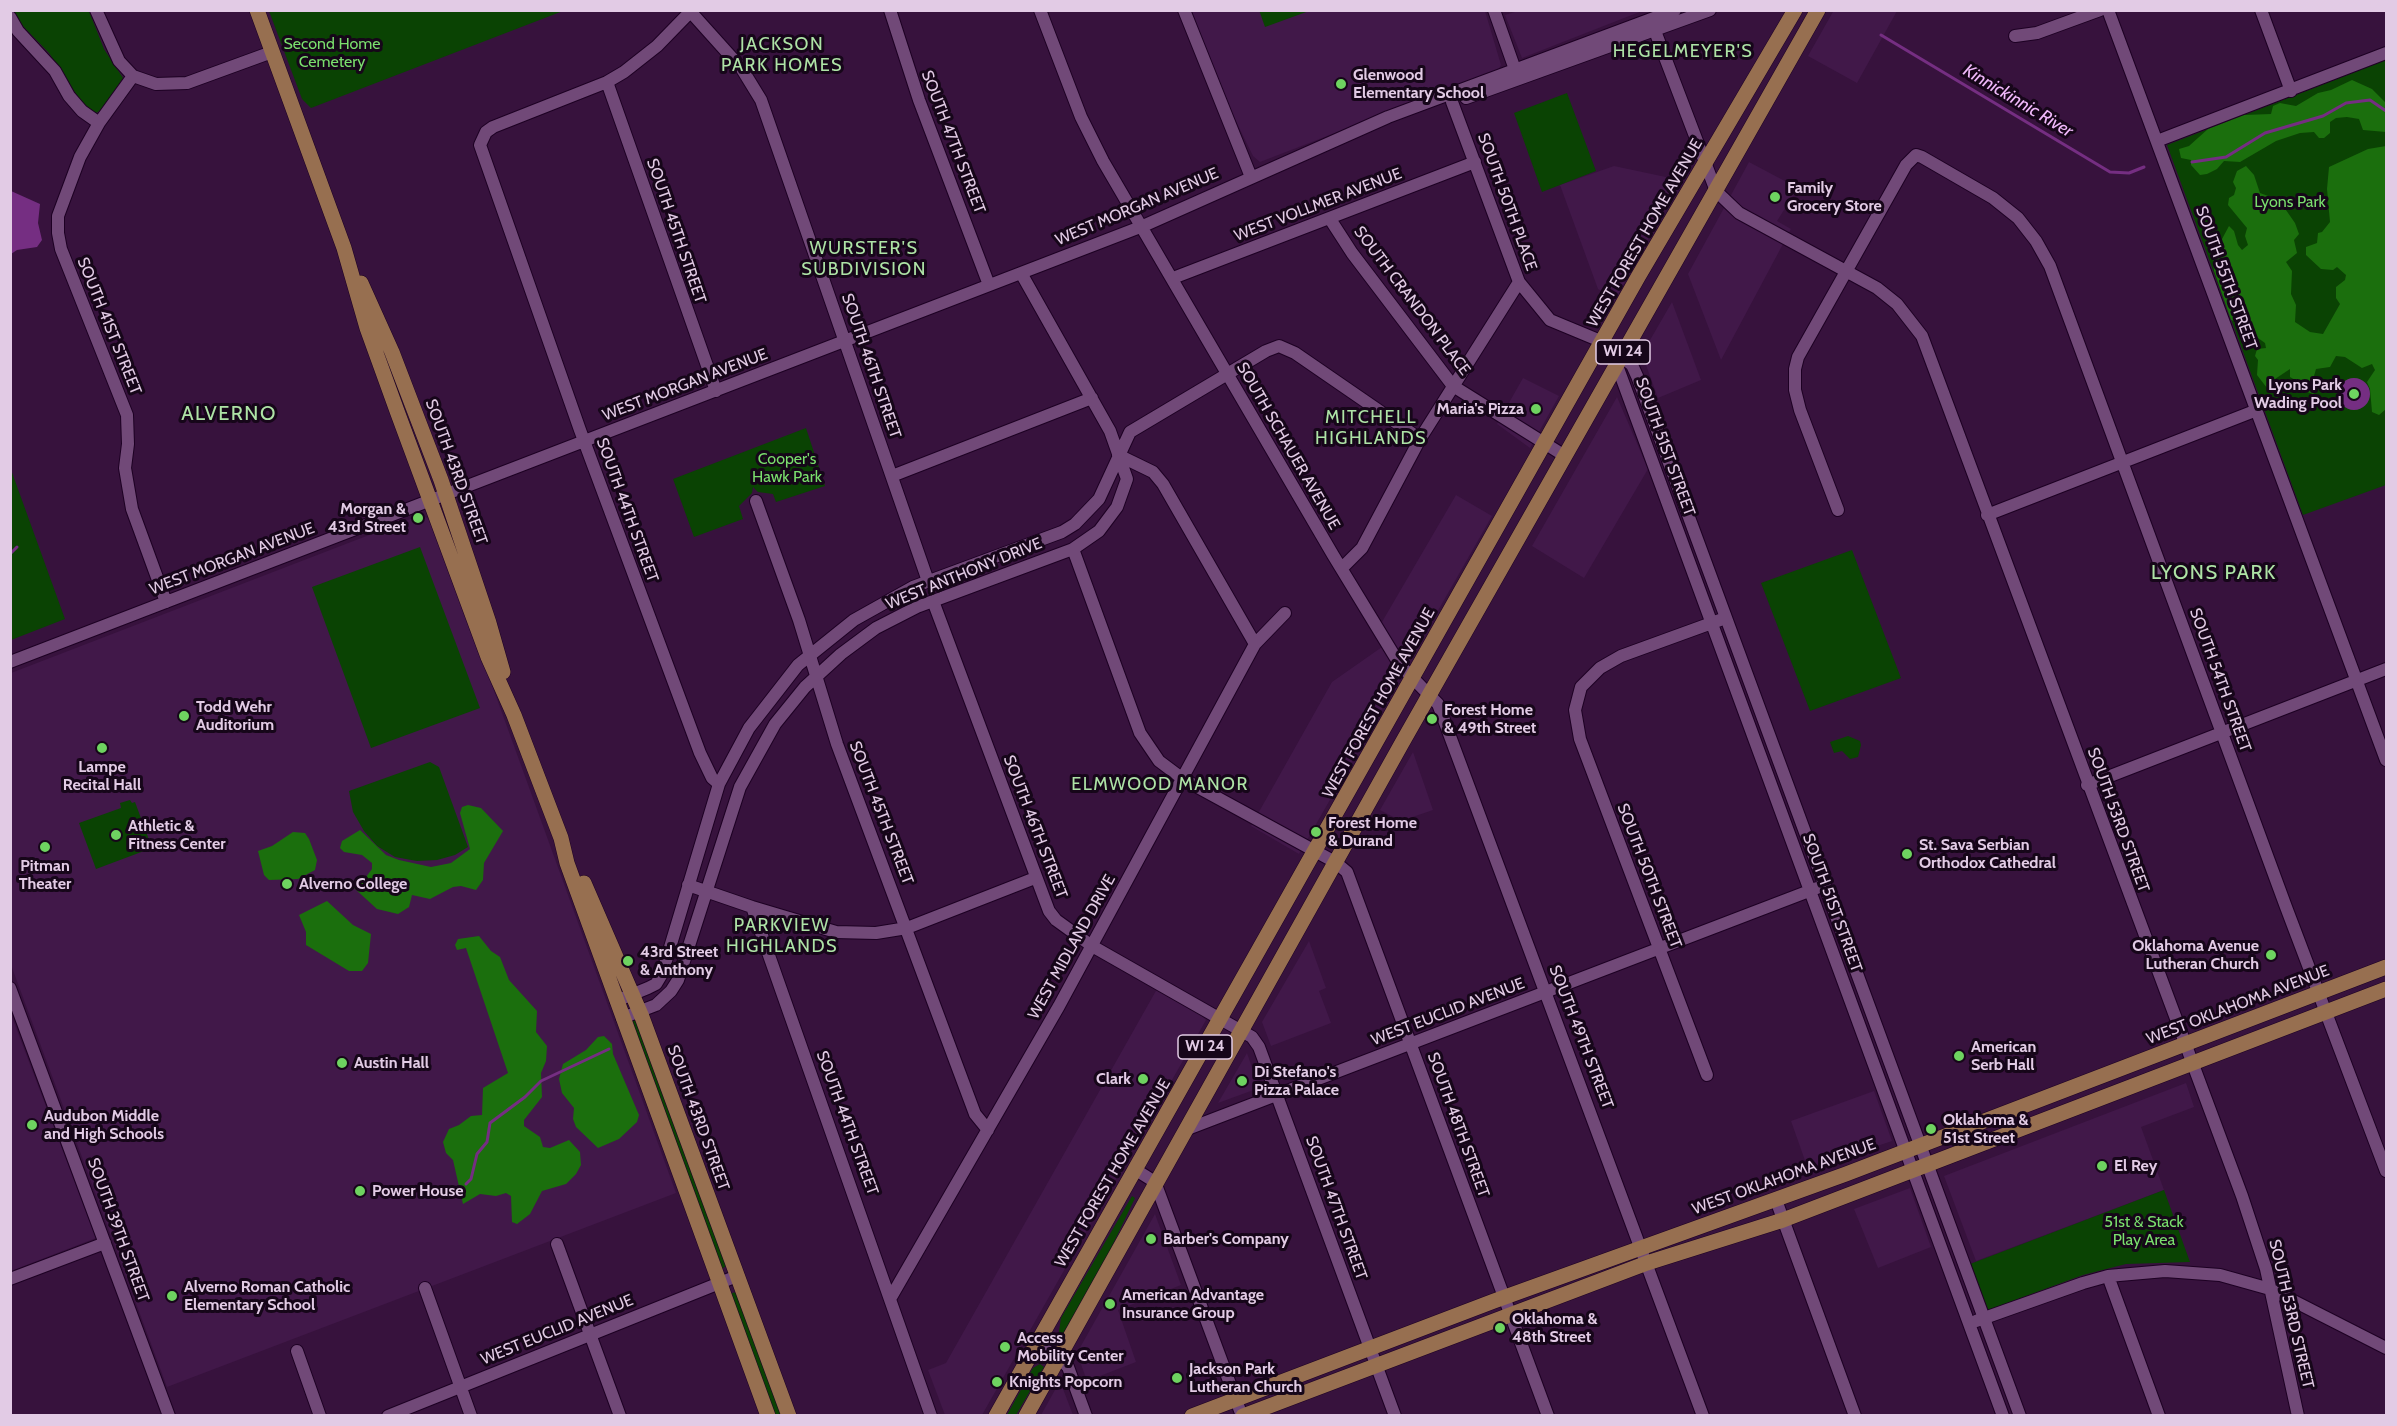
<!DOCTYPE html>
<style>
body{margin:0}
#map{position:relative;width:2397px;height:1426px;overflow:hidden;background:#37123d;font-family:Cabin,sans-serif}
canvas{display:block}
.frame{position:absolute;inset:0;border:12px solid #e2cbe5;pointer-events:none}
</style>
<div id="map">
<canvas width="2397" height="1426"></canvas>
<div class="frame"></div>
</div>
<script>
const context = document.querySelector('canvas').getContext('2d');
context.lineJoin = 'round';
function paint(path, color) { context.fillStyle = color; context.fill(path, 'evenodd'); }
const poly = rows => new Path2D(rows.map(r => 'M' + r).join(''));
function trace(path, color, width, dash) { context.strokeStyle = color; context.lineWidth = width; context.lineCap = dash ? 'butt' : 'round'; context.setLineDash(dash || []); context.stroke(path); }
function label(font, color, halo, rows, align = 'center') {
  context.font = font + ' Cabin,sans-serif'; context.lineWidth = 6; context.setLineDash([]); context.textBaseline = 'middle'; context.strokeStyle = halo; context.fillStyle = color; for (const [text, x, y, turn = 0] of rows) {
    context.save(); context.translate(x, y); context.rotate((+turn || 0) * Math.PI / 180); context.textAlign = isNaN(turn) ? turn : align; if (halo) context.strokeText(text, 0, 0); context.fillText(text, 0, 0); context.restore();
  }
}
const built = poly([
 [1834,10,1897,11,1857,83,1808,56],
 [1190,11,1485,11,1501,65,1498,70,1260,162,1253,156,1225,99],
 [1518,11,1518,10,1642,11,1522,58,1505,15],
 [1749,162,1798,188,1777,221,1791,229,1721,360,1688,274],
 [1614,166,1680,180,1615,300,1598,289,1560,185],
 [1672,302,1701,380,1658,398,1642,354],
 [1523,378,1559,396,1530,448,1497,424],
 [1617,397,1648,469,1584,578,1532,546],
 [1456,495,1492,516,1299,854,1251,826,1332,682,1382,647,1375,634],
 [421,515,431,520,439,539,676,1193,167,1387,11,965,11,673],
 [1413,752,1433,810,1401,821,1380,810],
 [1309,941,1326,988,1319,991,1331,1023,1271,1046,1262,1022],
 [1157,989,1198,1012,1206,1020,982,1415,945,1415,928,1370,946,1363],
 [10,1012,96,1238,11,1271,10,1271],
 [1247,1053,1259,1088,1218,1103],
 [2186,1083,2194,1107,2141,1127,2164,1190,1976,1261,1944,1176],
 [1874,1091,1892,1141,1808,1169,1791,1121],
 [1910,1188,1931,1247,1878,1268,1854,1209],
 [1155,1214,1181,1285,1118,1310,1136,1362,1087,1381,1077,1353],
 [1060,1381,1073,1415,1041,1415]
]);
const green = poly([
 [1259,10,1309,10,1309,11,1265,27],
 [13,11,89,11,104,49,123,78,101,110,96,113,84,106,49,53,19,22],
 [269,11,269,10,563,11,311,108,302,99],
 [2386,60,2386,485,2303,515,2167,145],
 [1567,93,1596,171,1542,192,1514,113],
 [806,428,825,486,776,502,773,494,758,492,753,487,752,493,739,506,743,519,694,537,673,479],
 [10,467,65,619,11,640,10,640],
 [420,547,480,708,371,748,312,587],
 [1852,550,1901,678,1810,711,1761,583],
 [1848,736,1860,741,1861,745,1858,757,1850,759,1842,751,1834,753,1830,742],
 [430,762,439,767,468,847,455,855,437,860,417,861,395,857,377,846,364,831,353,812,349,791],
 [130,800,132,803,135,802,152,848,96,869,79,823,121,808,120,803],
 [636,1019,727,1265,722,1269,633,1027,633,1020],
 [2164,1190,2190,1262,2126,1264,2083,1275,1988,1310,1970,1264],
 [1132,1196,1135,1198,1105,1261,1063,1334,1058,1338,1061,1318],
 [736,1292,782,1415,774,1415,729,1294],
 [1040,1364,1044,1367,1016,1415,1007,1415,1033,1368]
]);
const forest = poly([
 [2352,80,2372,89,2386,103,2386,132,2363,130,2359,119,2347,117,2336,118,2330,122,2330,133,2324,138,2319,138,2314,132,2300,133,2276,141,2240,162,2224,161,2217,169,2207,174,2200,175,2191,165,2191,160,2181,158,2179,149,2189,146,2208,129,2244,115,2271,114,2273,106,2280,103,2296,106,2318,93,2331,90],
 [2386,146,2386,409,2379,415,2372,412,2370,389,2367,382,2375,370,2372,364,2362,368,2345,357,2336,356,2330,367,2316,369,2314,376,2321,386,2313,394,2299,389,2295,380,2290,377,2290,369,2275,379,2272,388,2267,388,2257,375,2258,360,2255,356,2257,349,2266,348,2265,343,2258,338,2247,343,2241,341,2243,335,2252,327,2231,320,2214,271,2211,244,2222,239,2229,226,2234,231,2238,245,2242,250,2248,245,2245,236,2247,228,2228,205,2229,198,2234,195,2236,188,2233,182,2237,171,2246,166,2254,175,2260,193,2279,200,2295,223,2299,234,2294,240,2297,253,2286,262,2292,271,2291,294,2296,305,2295,322,2310,332,2323,334,2340,304,2336,298,2336,287,2345,280,2346,275,2337,267,2333,270,2321,269,2306,255,2306,247,2317,243,2318,233,2322,232,2330,222,2327,189,2329,167,2368,149],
 [468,805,481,808,503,831,484,863,483,880,476,890,461,886,453,887,430,899,412,895,409,907,398,914,377,909,354,888,353,881,366,877,372,869,372,863,362,855,344,852,340,848,342,841,360,830,386,855,399,860,431,867,451,863,470,849,460,813,462,807],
 [293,832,305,833,309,839,317,860,315,870,298,879,269,880,264,875,258,851,272,846],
 [327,901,353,925,371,934,368,963,362,971,349,971,306,945,306,932,299,915],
 [479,936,491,951,500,957,509,980,537,1011,536,1032,547,1046,546,1061,541,1073,542,1097,524,1120,524,1126,540,1137,543,1147,550,1148,569,1140,580,1152,581,1165,576,1174,566,1184,542,1191,530,1214,517,1224,512,1222,511,1196,506,1193,496,1196,480,1194,463,1204,453,1160,446,1153,443,1142,449,1129,459,1125,471,1116,482,1115,483,1088,508,1073,466,948,457,950,455,945,458,939],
 [604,1036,612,1044,613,1054,639,1115,637,1122,619,1139,598,1148,576,1127,573,1119,574,1108,562,1093,559,1079,563,1064,586,1050,598,1037]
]);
const water = poly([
 [11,191,40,204,38,223,42,240,37,247,17,250,11,254],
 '2338 394a16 16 0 1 1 32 0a16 16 0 1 1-32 0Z'
]);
const stream = poly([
 [1881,35,2110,172,2129,173,2144,167],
 [2192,162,2226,157,2265,133,2323,116,2346,103,2370,100,2386,111],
 [10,554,17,547],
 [466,1184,471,1179,477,1154,487,1142,490,1123,525,1097,541,1081,609,1049]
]);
const minor = poly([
 [96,10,119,61,133,76,156,84,187,83,272,52],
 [689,10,742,69,761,100,928,581],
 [692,10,657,46,624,72,607,82,493,127,486,132,480,145,580,430,700,753,712,778,719,784],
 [890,10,919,100,989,285],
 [1040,10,1081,117,1103,161,1333,555,1400,665,1438,704,1703,1416],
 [1184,10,1251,177],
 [1494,10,1518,78],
 [2108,10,2386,760],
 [2261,10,2291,91],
 [10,17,18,31,55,71,69,96,82,111,99,123],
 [1647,21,1655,31,1716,191,1739,213,1877,288,1897,304,1922,336,2242,1196,2266,1269,2298,1416],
 [2015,36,2037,33,2100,10],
 [133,76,99,123,80,157,58,216,58,233,61,249,127,415,128,444,125,468,132,509,166,602],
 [607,82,716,391],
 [1466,98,1710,10],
 [1452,102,1519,282,1550,320,1603,342,1632,365,1637,376,2020,1416],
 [2157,141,2386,53],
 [1330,219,1352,253,1453,386,1565,456],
 [1173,278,1475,162],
 [1615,360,2003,1416],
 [1118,455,1153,472,1163,484,1255,644],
 [892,476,1092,398],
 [756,501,799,620,837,744,975,1114,988,1130],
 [1838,510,1800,410,1795,390,1795,369,1798,357,1906,165,1916,155,1922,157,1993,198,2018,218,2036,241,2050,266,2286,907,2386,1171],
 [1987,515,2257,410],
 [1073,549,1140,733,1159,761,1183,779,1335,862,1347,872,1548,1416],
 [1343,567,1362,548,1420,439,1519,282],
 [933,601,1049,911,1056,920,1092,946,1252,1037,1259,1047,1395,1416],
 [10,662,1143,226,1388,117,1675,10],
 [2087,785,2386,669],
 [688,885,752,907,931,1416],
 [752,907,836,932,876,933,907,928,1035,878],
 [10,988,169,1416],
 [616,1001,648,988,656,984,662,974,719,784,749,728,798,665,854,620,913,587,1062,532,1075,524,1099,499,1130,432,1266,351,1279,346,1295,353,1420,439],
 [622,1018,656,1005,671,991,678,980,740,787,775,724,805,687,841,654,876,628,917,607,1073,549,1099,531,1117,507,1127,479,1110,431,1021,273],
 [1707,1075,1580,739,1575,710,1581,687,1600,668,1621,656,1720,620],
 [1185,1130,1817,888],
 [1136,1170,1155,1182,1242,1416],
 [1776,1200,1855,1416],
 [557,1244,620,1416],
 [2108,1276,2159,1416],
 [10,1279,105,1243],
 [425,1288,471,1416],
 [890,1299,1059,1006,1255,644,1285,613],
 [1976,1321,2083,1283,2108,1276,2165,1271,2220,1275,2270,1289,2386,1348],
 [1037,1345,1059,1358,1068,1367,1086,1416],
 [297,1351,320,1416],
 [388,1416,737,1276]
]);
const major = poly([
 [257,10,344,248,367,328,397,411,488,657,514,715,561,838,567,863,768,1416],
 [361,283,392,352,441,480,489,623,503,672],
 [584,883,642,1017,789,1416],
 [996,1416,1638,277,1795,10],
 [1026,1416,1402,743,1818,10],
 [1192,1416,1494,1301,1846,1174,2386,967],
 [1243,1416,1647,1263,1783,1220,2386,989]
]);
const markers = [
 [1341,84,6,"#6ed360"],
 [1775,197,6,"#6ed360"],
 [2354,394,6,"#6ed360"],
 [1536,409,6,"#6ed360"],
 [418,518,6,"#6ed360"],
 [184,716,6,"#6ed360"],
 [1432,719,6,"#6ed360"],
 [102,748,6,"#6ed360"],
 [1316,832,6,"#6ed360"],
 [116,835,6,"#6ed360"],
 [45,847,6,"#6ed360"],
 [1907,854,6,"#6ed360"],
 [287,884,6,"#6ed360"],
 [2271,955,6,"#6ed360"],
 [628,961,6,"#6ed360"],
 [1959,1056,6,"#6ed360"],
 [342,1063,6,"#6ed360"],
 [1143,1079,6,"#6ed360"],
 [1242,1081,6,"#6ed360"],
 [32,1125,6,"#6ed360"],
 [1931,1129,6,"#6ed360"],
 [2102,1166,6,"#6ed360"],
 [360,1191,6,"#6ed360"],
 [1151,1239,6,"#6ed360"],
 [172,1296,6,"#6ed360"],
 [1110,1304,6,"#6ed360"],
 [1500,1328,6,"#6ed360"],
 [1005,1347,6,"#6ed360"],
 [1177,1378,6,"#6ed360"],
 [997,1382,6,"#6ed360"]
];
const shields = [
 [1623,352,54],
 [1205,1047,54]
];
const shieldNames = [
 ["WI 24",1623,352],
 ["WI 24",1205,1047]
];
const parkNames = [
 ["Second Home",332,44],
 ["Cemetery",332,62],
 ["Lyons Park",2290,202],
 ["Cooper's",787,459],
 ["Hawk Park",787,477],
 ["51st & Stack",2144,1222],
 ["Play Area",2144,1240]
];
const poiNames = [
 ["Glenwood",1353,75],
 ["Elementary School",1353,93],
 ["Family",1787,188],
 ["Grocery Store",1787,206],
 ["Lyons Park",2342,385,"right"],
 ["Wading Pool",2342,403,"right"],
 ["Maria's Pizza",1524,409,"right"],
 ["Morgan &",406,509,"right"],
 ["43rd Street",406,527,"right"],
 ["Todd Wehr",196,707],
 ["Auditorium",196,725],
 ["Forest Home",1444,710],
 ["& 49th Street",1444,728],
 ["Lampe",102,767,"center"],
 ["Recital Hall",102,785,"center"],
 ["Forest Home",1328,823],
 ["& Durand",1328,841],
 ["Athletic &",128,826],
 ["Fitness Center",128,844],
 ["St. Sava Serbian",1919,845],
 ["Orthodox Cathedral",1919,863],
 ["Pitman",45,866,"center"],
 ["Theater",45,884,"center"],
 ["Alverno College",299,884],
 ["Oklahoma Avenue",2259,946,"right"],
 ["Lutheran Church",2259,964,"right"],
 ["43rd Street",640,952],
 ["& Anthony",640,970],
 ["American",1971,1047],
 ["Serb Hall",1971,1065],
 ["Austin Hall",354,1063],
 ["Di Stefano's",1254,1072],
 ["Pizza Palace",1254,1090],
 ["Clark",1131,1079,"right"],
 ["Audubon Middle",44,1116],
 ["and High Schools",44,1134],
 ["Oklahoma &",1943,1120],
 ["51st Street",1943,1138],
 ["El Rey",2114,1166],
 ["Power House",372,1191],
 ["Barber's Company",1163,1239],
 ["Alverno Roman Catholic",184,1287],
 ["Elementary School",184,1305],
 ["American Advantage",1122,1295],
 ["Insurance Group",1122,1313],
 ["Oklahoma &",1512,1319],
 ["48th Street",1512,1337],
 ["Access",1017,1338],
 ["Mobility Center",1017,1356],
 ["Jackson Park",1189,1369],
 ["Lutheran Church",1189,1387],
 ["Knights Popcorn",1009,1382]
];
const streetNames = [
 ["SOUTH 47TH STREET",953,142,69],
 ["SOUTH 50TH PLACE",1507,202,70],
 ["WEST VOLLMER AVENUE",1318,205,-21],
 ["WEST MORGAN AVENUE",1137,207,-23],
 ["SOUTH 45TH STREET",676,231,71],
 ["WEST FOREST HOME AVENUE",1645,233,-60],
 ["SOUTH 55TH STREET",2226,278,70],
 ["SOUTH CRANDON PLACE",1412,301,53],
 ["SOUTH 41ST STREET",109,326,68],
 ["SOUTH 46TH STREET",871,366,71],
 ["WEST MORGAN AVENUE",685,385,-21],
 ["SOUTH SCHAUER AVENUE",1288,446,60],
 ["SOUTH 51ST STREET",1665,447,70],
 ["SOUTH 43RD STREET",456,472,70],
 ["SOUTH 44TH STREET",627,510,70],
 ["WEST MORGAN AVENUE",232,559,-21],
 ["WEST ANTHONY DRIVE",964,574,-22],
 ["SOUTH 54TH STREET",2220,680,70],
 ["WEST FOREST HOME AVENUE",1379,703,-61],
 ["SOUTH 45TH STREET",881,813,69],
 ["SOUTH 53RD STREET",2118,820,70],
 ["SOUTH 46TH STREET",1035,827,69],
 ["SOUTH 50TH STREET",1649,876,69],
 ["SOUTH 51ST STREET",1832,903,70],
 ["WEST MIDLAND DRIVE",1072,947,-61],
 ["WEST OKLAHOMA AVENUE",2238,1005,-21],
 ["WEST EUCLID AVENUE",1448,1012,-21],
 ["SOUTH 49TH STREET",1581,1037,69],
 ["SOUTH 43RD STREET",698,1118,70],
 ["SOUTH 44TH STREET",847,1123,70],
 ["SOUTH 48TH STREET",1458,1125,70],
 ["WEST FOREST HOME AVENUE",1113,1173,-60],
 ["WEST OKLAHOMA AVENUE",1784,1177,-20],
 ["SOUTH 47TH STREET",1336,1208,70],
 ["SOUTH 39TH STREET",118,1230,70],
 ["SOUTH 53RD STREET",2291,1314,77],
 ["WEST EUCLID AVENUE",557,1330,-22]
];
const neighbourhoodNames = [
 ["JACKSON",782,45],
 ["PARK HOMES",782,66],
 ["HEGELMEYER'S",1683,52],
 ["WURSTER'S",864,249],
 ["SUBDIVISION",864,270],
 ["MITCHELL",1371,418],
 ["HIGHLANDS",1371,439],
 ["ELMWOOD MANOR",1160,785],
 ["PARKVIEW",782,926],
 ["HIGHLANDS",782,947]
];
const waterNames = [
 ["Kinnickinnic River",2018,101,31]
];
const quarterNames = [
 ["ALVERNO",229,414],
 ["LYONS PARK",2214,573]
];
paint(built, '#411849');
paint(green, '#0a4303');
paint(forest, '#1b6f0d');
paint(water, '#752e82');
trace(stream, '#752e82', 3);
trace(minor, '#1d0023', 14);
trace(major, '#1d0023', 16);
trace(minor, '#714978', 12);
trace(major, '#976f50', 15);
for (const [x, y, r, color] of markers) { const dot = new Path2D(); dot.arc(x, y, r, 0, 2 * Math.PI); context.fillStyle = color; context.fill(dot); trace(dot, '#160619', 2); }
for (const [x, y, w] of shields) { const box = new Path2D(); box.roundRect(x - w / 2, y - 12, w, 24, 4.5); context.fillStyle = '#160619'; context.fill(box); trace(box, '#e2cbe5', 1.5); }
label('bold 15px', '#e2cbe5', null, shieldNames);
label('16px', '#7adf6d', '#160619', parkNames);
label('bold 16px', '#e2cbe5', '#160619', poiNames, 'left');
label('16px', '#e2cbe5', '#160619', streetNames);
context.letterSpacing = '1.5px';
label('18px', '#aee3a6', '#160619', neighbourhoodNames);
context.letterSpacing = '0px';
label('italic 18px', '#f0b8fa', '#160619', waterNames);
context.letterSpacing = '1.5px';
label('20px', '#aee3a6', '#160619', quarterNames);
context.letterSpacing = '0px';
</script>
